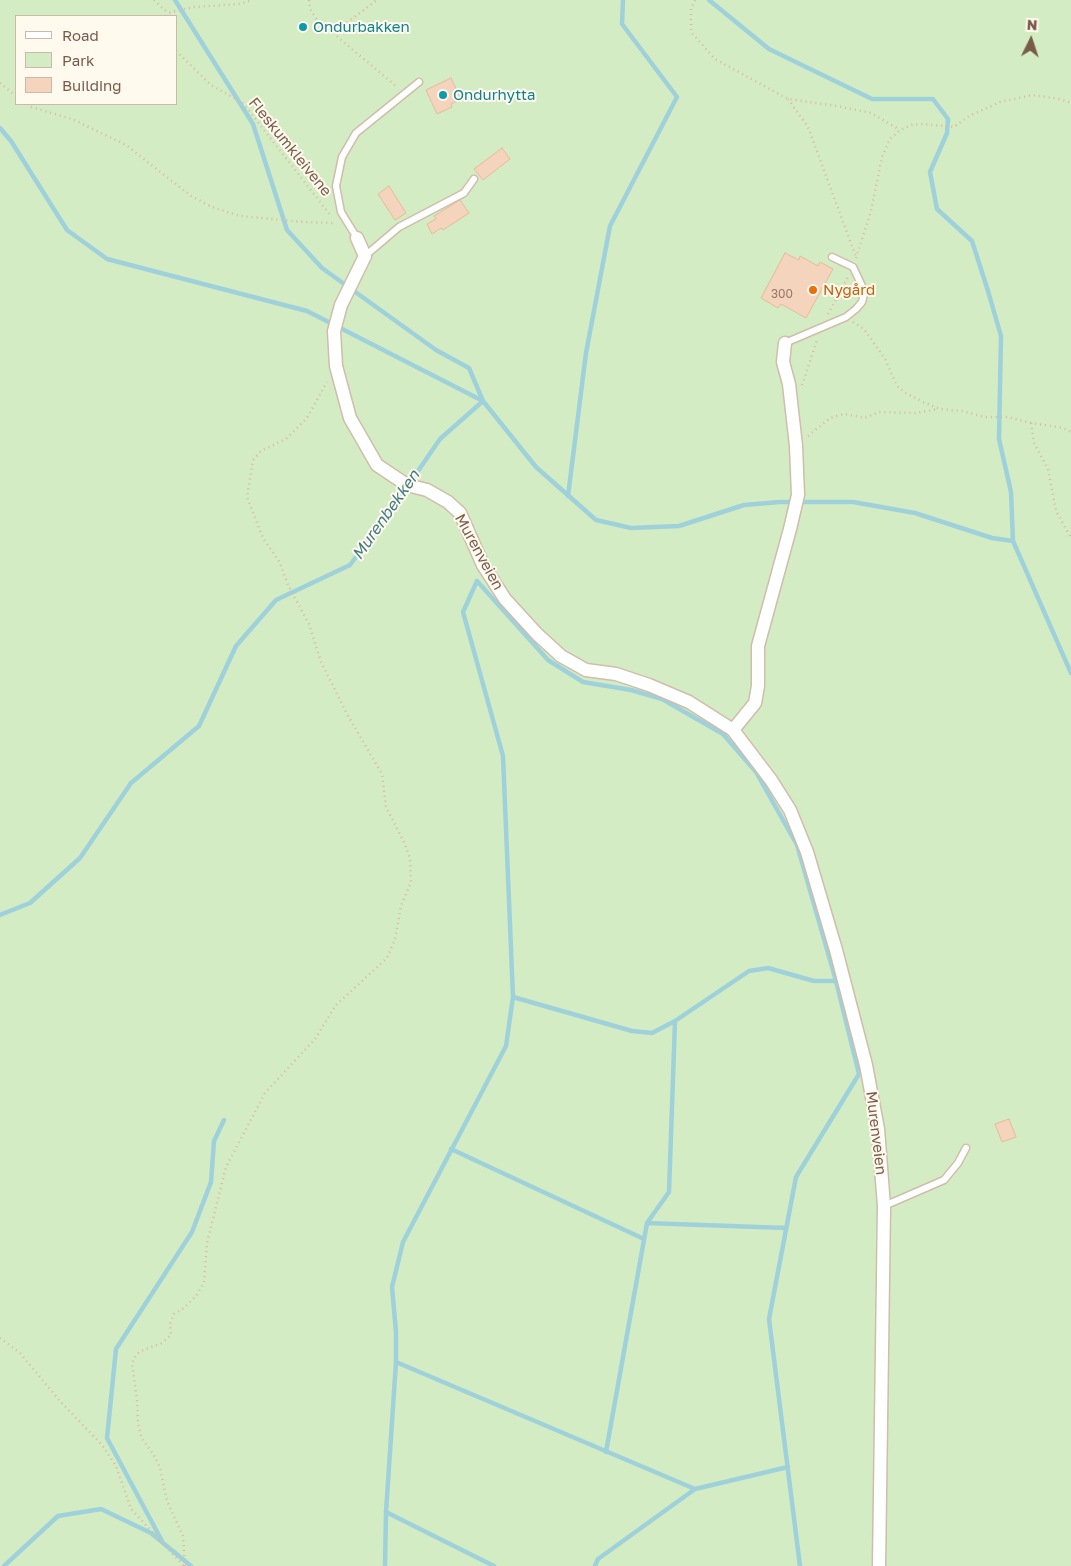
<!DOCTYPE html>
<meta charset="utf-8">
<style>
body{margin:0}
#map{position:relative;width:1071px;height:1566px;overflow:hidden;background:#fdf5e7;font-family:"Golos Text",sans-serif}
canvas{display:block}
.legend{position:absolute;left:15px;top:15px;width:162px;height:90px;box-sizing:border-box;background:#fff9ee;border:1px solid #c9baac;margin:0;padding:6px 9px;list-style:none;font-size:15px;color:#795b49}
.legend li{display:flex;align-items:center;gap:10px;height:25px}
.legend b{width:25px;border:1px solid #c9baac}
.north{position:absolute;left:1006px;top:15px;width:50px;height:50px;-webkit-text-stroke:4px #fff9ee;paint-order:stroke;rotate:4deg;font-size:14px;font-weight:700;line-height:20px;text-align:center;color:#795b49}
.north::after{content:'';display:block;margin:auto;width:18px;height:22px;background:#795b49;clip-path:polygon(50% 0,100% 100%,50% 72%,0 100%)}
</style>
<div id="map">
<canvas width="1071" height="1566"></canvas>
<ul class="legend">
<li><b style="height:6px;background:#fff"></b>Road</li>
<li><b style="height:14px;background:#d4ecc4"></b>Park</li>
<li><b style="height:14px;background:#f4d4bd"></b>Building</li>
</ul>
<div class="north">N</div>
</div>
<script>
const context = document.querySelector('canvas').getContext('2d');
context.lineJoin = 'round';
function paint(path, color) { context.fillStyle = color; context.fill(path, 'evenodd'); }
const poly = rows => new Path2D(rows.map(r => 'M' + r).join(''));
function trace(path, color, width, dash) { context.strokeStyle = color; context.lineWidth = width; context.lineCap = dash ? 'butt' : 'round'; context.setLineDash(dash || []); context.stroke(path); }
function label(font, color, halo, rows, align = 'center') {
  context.font = font + ' "Golos Text",sans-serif'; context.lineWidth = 4; context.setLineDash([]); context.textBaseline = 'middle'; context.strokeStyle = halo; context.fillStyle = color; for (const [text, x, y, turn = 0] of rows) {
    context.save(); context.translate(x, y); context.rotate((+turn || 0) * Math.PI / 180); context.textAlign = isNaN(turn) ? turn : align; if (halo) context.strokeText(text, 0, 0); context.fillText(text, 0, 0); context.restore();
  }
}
const green = poly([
 [0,0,1071,0,1071,1566,0,1566],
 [16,16,176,16,176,104,16,104]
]);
const stream = poly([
 [175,0,253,124,287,230,322,268,436,350,469,368,483,401,536,467,596,520,631,528,679,526,744,505,780,502,853,502,915,513,992,538,1013,541],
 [709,0,769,49,872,99,933,99,948,119,947,133,930,172,937,209,972,241,988,291,1001,336,999,439,1011,492,1013,541,1071,673],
 [0,128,11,141,67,230,107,259,307,311,483,401],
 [568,496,586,353,610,226,677,97,622,24,623,0],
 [0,915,30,903,80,858,131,783,199,726,236,646,276,600,350,565,398,500,440,439,483,401],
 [513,997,632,1031,652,1033,675,1021,749,971,768,968,814,981,836,981],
 [451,1149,644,1239],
 [647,1223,786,1228],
 [396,1362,695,1489],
 [606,1452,647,1223,669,1192,675,1021],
 [386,1512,494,1566],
 [163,1543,107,1438,116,1349,192,1232,211,1182,214,1141,224,1120],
 [4,1566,58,1516,101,1509,151,1533,191,1566],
 [385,1566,386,1512,396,1362,396,1332,392,1287,403,1242,506,1046,513,997,503,756,463,612,477,581,548,660,583,682,631,690,662,699,723,734,756,772,797,845,836,981,859,1074,796,1177,769,1319,800,1566],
 [595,1566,598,1559,695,1489,788,1467]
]);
const building = poly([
 [451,78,461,99,451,104,452,107,437,114,426,90,451,78],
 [502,148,510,159,483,180,474,169,502,148],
 [389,186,406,213,395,220,378,194,389,186],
 [460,200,469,213,443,230,441,228,432,234,427,224,436,219,434,216,460,200],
 [785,253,799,260,800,256,818,266,820,262,833,269,806,318,781,304,778,308,761,298,785,253],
 [1009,1119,1016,1137,1002,1142,995,1124,1009,1119]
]);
const path = poly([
 [154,0,168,13],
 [309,0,310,9,317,20,333,33,377,0],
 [695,0,691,8,691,32,715,59,788,99,837,106,871,113,900,130],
 [166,16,168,13,194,7,240,4,252,0],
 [333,33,397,87],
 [176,51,211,85,243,103,331,216],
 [0,83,16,96],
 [788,99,808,127,856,257],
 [27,104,31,107,72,119,126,145,191,196,212,207,240,216,303,222,335,223],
 [856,258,871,211,882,157,890,139,900,130,912,125,923,124,954,127,969,116,1000,102,1032,95,1060,99,1071,103],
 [828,314,848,277],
 [853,322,864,329,885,359,897,386,904,392,923,402,940,409,962,411,985,417,1008,417,1031,423,1063,428,1071,432],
 [802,385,817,340],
 [1031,423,1034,443,1048,469,1056,511,1071,538],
 [808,436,830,418,844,414,865,418,879,412,916,413,938,409],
 [0,1338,20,1353,59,1400,102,1445,116,1466,131,1509,184,1566],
 [185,1566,183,1536,167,1501,160,1468,154,1455,142,1439,138,1424,137,1400,132,1363,136,1355,141,1351,162,1343,171,1335,170,1324,174,1314,184,1308,196,1296,204,1283,207,1243,226,1167,265,1093,315,1039,336,1005,387,958,395,939,401,906,411,882,410,859,405,844,386,807,382,774,347,714,321,662,309,624,288,585,280,563,263,538,247,497,253,460,261,451,286,439,307,418,327,382]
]);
const lane = poly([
 [357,238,341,212,336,186,342,157,356,133,419,82],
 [365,256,399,227,464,193,474,179],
 [785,343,846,317,856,309,862,302,864,294,862,286,853,267,832,257],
 [884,1206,944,1180,958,1163,966,1148]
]);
const street = poly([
 [357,238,365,256,341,305,334,331,336,366,350,418,377,465,407,485,427,490,448,502,460,513,483,565,505,599,537,634,561,656,586,670,616,674,649,685,689,702,733,730,771,780,790,810,807,852,836,950,866,1065,878,1129,884,1206,879,1566],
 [733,730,755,703,758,686,758,646,790,529,798,495,796,446,789,384,783,362,785,343]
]);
const markers = [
 [303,27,5,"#0f9aa8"],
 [443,95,5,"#0f9aa8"],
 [813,290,5,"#e8710a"]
];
const numberNames = [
 ["300",782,294]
];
const cultureNames = [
 ["Ondurbakken",313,27],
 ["Ondurhytta",453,95]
];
const streetNames = [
 ["Fleskumkleivene",290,147,51],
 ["Murenveien",479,552,61],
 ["Murenveien",876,1133,83]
];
const foodNames = [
 ["Nygård",823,290]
];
const waterNames = [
 ["Murenbekken",386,515,-55]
];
paint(green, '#d4ecc4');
trace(stream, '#9fd1db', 4.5);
paint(building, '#f4d4bd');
trace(building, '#e8ba9c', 1);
trace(lane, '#d0bdab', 9);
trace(street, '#d0bdab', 15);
trace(path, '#dab79f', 2.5, [1, 4]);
trace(lane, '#fff', 6);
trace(street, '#fff', 12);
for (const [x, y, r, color] of markers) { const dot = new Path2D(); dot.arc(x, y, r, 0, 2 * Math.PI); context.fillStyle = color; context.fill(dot); trace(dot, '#fff9ee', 2); }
label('12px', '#987966', null, numberNames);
label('15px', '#0d838f', '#fff9ee', cultureNames, 'left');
label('15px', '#795b49', '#fff9ee', streetNames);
label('15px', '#c56008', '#fff9ee', foodNames, 'left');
label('italic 16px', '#3f7a86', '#fff9ee', waterNames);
</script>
